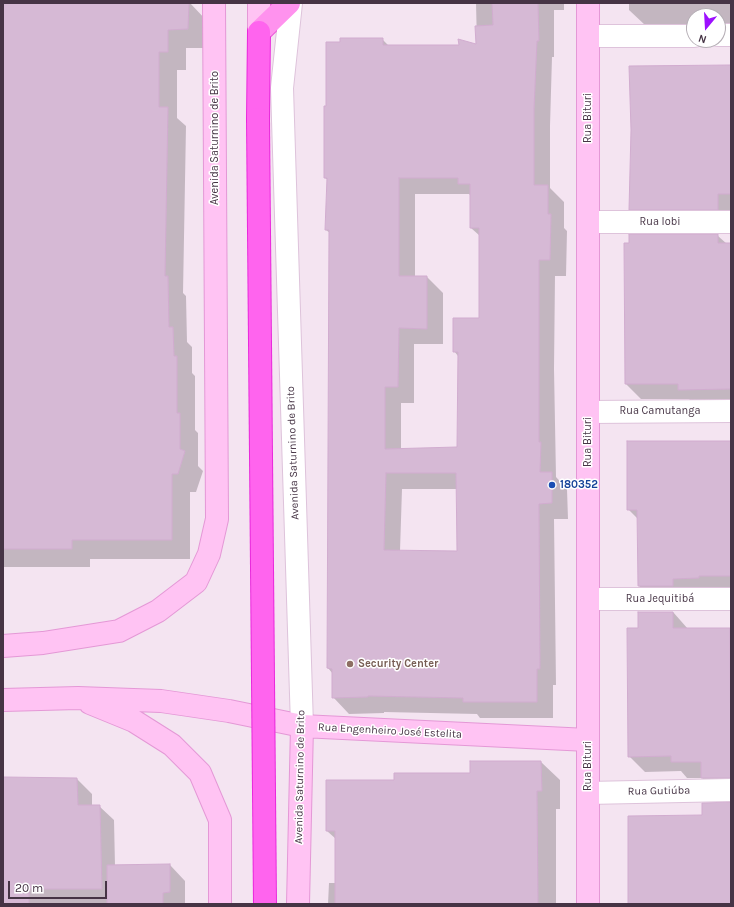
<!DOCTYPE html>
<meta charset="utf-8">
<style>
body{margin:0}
#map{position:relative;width:734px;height:907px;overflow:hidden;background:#f4e4f1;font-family:Karla,sans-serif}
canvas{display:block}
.frame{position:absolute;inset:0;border:4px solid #463445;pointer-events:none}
.north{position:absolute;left:686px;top:8px;width:40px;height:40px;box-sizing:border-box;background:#fff;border:1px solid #b5aeb5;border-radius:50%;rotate:198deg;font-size:11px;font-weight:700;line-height:16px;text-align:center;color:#463445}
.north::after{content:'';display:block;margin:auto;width:14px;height:18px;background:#9d10ff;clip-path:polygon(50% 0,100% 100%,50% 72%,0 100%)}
.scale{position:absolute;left:8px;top:881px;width:99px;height:18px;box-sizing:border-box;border:2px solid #463445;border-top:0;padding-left:5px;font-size:12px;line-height:14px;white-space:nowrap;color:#463445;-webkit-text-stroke:3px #fff;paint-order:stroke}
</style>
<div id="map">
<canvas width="734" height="907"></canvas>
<div class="frame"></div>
<div class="north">N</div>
<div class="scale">20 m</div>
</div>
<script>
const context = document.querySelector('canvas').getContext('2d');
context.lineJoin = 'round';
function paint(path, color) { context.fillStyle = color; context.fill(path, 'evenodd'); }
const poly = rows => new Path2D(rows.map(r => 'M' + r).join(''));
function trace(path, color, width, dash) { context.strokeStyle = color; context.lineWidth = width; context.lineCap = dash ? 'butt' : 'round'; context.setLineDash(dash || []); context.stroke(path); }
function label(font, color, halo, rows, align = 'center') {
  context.font = font + ' Karla,sans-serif'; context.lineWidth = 3; context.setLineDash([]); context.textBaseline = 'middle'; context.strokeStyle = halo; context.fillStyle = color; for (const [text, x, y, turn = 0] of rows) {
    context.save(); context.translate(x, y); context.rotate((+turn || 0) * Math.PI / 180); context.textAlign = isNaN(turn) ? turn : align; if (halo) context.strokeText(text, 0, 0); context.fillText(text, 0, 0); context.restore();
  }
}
const shadow = poly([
 [3,3,190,3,207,21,206,48,186,48,186,70,177,70,177,118,186,126,183,293,186,296,187,342,192,347,192,373,195,376,195,430,198,433,198,466,203,471,196,492,190,492,190,559,90,559,90,567,3,567],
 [476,3,564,3,564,10,554,10,554,57,552,57,550,126,550,188,564,202,564,228,567,231,566,276,555,276,554,369,556,477,567,489,568,519,554,519,556,685,553,685,553,718,480,718,477,714,384,712,384,713,349,714,333,697,333,674,328,668,330,233,326,230,328,180,325,178,382,39,389,46,477,45],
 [415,194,469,194,471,196,471,228,480,236,480,319,454,351,458,356,458,448,401,449,401,403,414,403,414,344,443,344,443,293,427,277,415,277],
 [402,489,458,489,458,552,400,551],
 [629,3,731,3,731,25,718,25,718,16,694,16,694,25,645,25,629,10],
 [731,66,731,225,646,225,630,209],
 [718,236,727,244,731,244,731,404,695,405,689,399,641,399,626,384],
 [731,442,731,592,654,602,639,586,638,519,628,509],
 [673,612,688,629,731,630,731,794,718,793,702,778,687,778,681,771,645,772,629,756,639,629],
 [471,762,541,762,560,780,560,809,556,809,556,904,328,904,329,883,336,883,336,839,327,831,395,780,471,774],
 [3,778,77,779,92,794,92,806,99,806,114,820,115,866,170,865,185,881,185,904,3,904]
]);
const building = poly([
 [3,3,189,3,188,29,168,30,168,52,159,52,159,107,168,107,165,276,168,276,169,327,173,327,174,356,177,356,177,413,180,413,180,449,185,451,178,474,172,474,172,540,72,540,72,549,3,549,3,3],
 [492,3,538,3,539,41,537,41,534,109,534,185,548,185,548,214,551,214,550,260,539,260,539,442,541,442,540,472,552,472,552,503,539,504,540,669,537,669,537,702,463,702,463,698,368,696,368,697,332,698,332,669,327,668,329,230,325,230,327,178,324,178,324,106,326,106,326,42,340,42,340,38,383,38,383,45,459,45,458,39,476,44,475,26,493,25,492,3],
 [399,178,458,178,458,184,470,184,470,228,479,228,479,318,453,318,453,352,458,352,457,447,385,449,385,387,398,387,399,328,427,329,427,276,399,276,399,178],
 [386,473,456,473,457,551,384,550,386,473],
 [731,65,731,194,718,194,718,210,629,210,631,130,629,66,731,65],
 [629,234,718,234,718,243,731,243,731,389,678,390,678,384,625,384,624,243,629,243,629,234],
 [627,441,731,441,731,576,699,576,699,578,673,579,673,586,638,586,637,510,627,510,627,441],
 [638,612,673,612,673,628,730,628,731,778,701,778,701,762,671,762,671,756,628,757,627,628,638,628,638,612],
 [470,761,541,761,542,791,537,791,538,904,335,904,335,831,326,831,326,780,394,780,394,773,470,773,470,761],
 [3,777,77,778,78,805,100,805,102,889,29,889,29,904,3,904,3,777],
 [731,802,731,904,628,904,628,816,702,815,702,803,731,802],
 [170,864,170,892,163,893,163,904,107,904,107,865,170,864]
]);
const street = poly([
 [291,3,282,88,302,726],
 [718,35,731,35],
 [588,36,694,36],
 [588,222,731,222],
 [588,412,731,411],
 [588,599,731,599],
 [588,793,731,790]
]);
const secondary = poly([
 [259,3,259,32],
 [3,646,43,643,119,631,158,611,196,582,209,554,217,519,214,3],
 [3,700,78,698,161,701,229,711,302,726,588,740],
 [90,703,134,721,172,745,200,773,220,820,220,904],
 [298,904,302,726],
 [588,904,588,3]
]);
const primary = poly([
 [259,32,289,3]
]);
const highway = poly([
 [258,119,259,32]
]);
const highwayBridge = poly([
 [258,119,265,904]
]);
const markers = [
 [552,485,4,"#1a4fb4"],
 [350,664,4,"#8d6e63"]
];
const streetNames = [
 ["Rua Bituri",588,118,-90],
 ["Avenida Saturnino de Brito",215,138,-90],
 ["Rua Iobi",660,222],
 ["Rua Camutanga",660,411],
 ["Rua Bituri",588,442,-90],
 ["Avenida Saturnino de Brito",293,453,-92],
 ["Rua Jequitibá",660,599],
 ["Rua Engenheiro José Estelita",390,731,3],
 ["Rua Bituri",588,766,-90],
 ["Avenida Saturnino de Brito",300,777,-89],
 ["Rua Gutiúba",659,791,-1]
];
const transitNames = [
 ["180352",560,485]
];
const educationNames = [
 ["Security Center",358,664]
];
paint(shadow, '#0003');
paint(building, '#d6b9d5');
trace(building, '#d1accf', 1);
trace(street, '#dec3db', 24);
trace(secondary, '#e498d6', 24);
trace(primary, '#ec5ad8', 24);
trace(highway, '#e929db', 24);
trace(street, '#fff', 22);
trace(secondary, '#ffc3f3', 22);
trace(primary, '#ff92ee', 22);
trace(highway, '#ff64ee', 22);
trace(highwayBridge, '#e929db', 24, []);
trace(highwayBridge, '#ff64ee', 22);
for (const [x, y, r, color] of markers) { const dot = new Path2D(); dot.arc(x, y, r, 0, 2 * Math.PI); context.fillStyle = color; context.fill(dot); trace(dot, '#fff', 1.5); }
label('11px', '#463445', '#fff', streetNames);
label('bold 11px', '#164399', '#fff', transitNames, 'left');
label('bold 11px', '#785e54', '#fff', educationNames, 'left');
</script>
